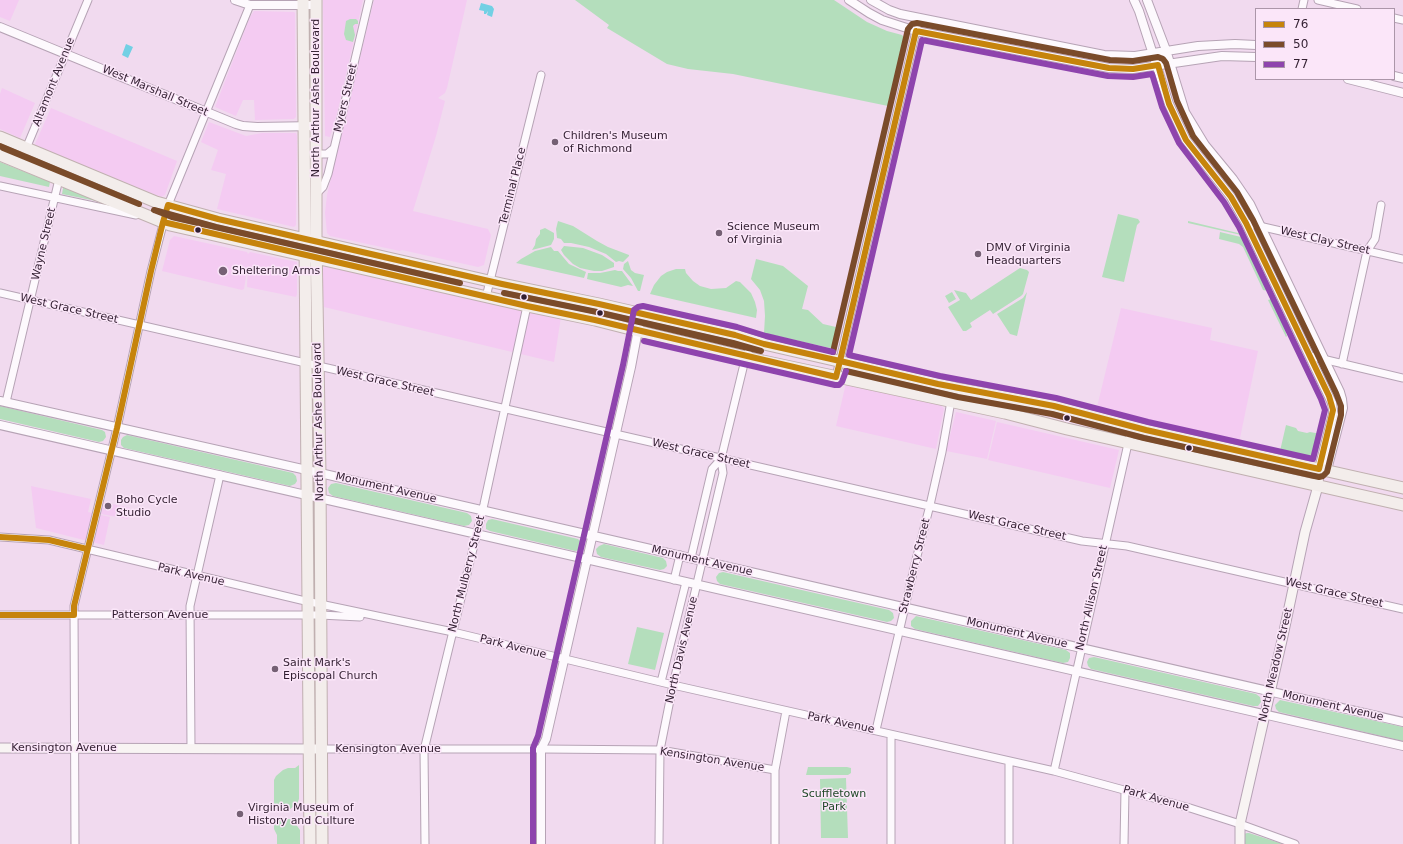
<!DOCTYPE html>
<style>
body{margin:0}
#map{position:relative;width:1403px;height:844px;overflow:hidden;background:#f1daef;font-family:"DejaVu Sans",sans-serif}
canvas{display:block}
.legend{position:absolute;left:1255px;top:8px;width:140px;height:72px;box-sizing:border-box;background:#fbe6f9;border:1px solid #ab96a9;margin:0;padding:5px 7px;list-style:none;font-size:12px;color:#321f31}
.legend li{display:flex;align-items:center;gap:8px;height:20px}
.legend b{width:20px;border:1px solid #ab96a9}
</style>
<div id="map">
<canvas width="1403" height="844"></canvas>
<ul class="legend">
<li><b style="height:5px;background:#c6840c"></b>76</li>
<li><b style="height:5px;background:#7a4b2a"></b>50</li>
<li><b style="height:5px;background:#8e44ad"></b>77</li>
</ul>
</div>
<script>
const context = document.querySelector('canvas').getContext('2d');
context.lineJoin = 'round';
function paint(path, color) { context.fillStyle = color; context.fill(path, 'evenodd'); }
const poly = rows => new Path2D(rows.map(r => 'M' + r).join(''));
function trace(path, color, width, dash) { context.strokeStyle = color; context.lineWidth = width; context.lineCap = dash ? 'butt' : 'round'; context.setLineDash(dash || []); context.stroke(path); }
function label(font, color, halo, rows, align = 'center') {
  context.font = font + ' "DejaVu Sans",sans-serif'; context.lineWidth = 3; context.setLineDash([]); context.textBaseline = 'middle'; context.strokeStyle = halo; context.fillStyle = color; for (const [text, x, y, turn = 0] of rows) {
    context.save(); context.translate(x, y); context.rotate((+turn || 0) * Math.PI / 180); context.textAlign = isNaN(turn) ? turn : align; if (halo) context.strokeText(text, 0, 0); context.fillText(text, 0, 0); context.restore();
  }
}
const built = poly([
 [0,0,19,0,10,21,0,17],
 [323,0,363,0,338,110,330,137,325,136],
 [374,0,467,0,447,88,445,93,438,98,445,101,436,136,413,211,488,229,491,235,484,265,478,267,402,250,400,251,330,236,327,233,325,213,327,195,354,81,353,79,357,67,358,66],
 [254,11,294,12,295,13,296,117,294,119,255,120,254,100,243,100,236,116,215,107,250,17],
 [2,88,35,103,20,138,0,129,0,94],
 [51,108,177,161,165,195,161,197,36,146,35,144],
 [209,122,246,136,262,133,296,133,297,136,296,225,294,227,217,209,226,174,211,170,218,150,201,142],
 [174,236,247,252,248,254,250,252,297,262,297,294,296,297,247,287,248,264,244,289,242,290,162,271,170,240],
 [327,264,561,317,554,362,324,307,322,269],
 [1121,308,1212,328,1210,340,1258,351,1239,443,1186,434,1179,432,1179,427,1141,419,1097,407],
 [846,383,940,404,944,409,936,449,836,426],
 [956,412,996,421,987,459,946,451],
 [997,422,1119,450,1110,488,988,460],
 [31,486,91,499,88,512,110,517,104,545,36,528],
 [103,502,130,508,128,519,101,514]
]);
const green = poly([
 [575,0,834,0,867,22,887,31,902,35,904,38,903,40,888,106,733,74,688,69,667,64,607,28,609,25],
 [350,19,356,19,358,21,358,24,355,24,353,26,355,35,353,42,346,40,344,34,346,21],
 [0,162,50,182,49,187,0,176],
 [65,187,96,200,96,201,62,194,63,188],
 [1118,214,1138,219,1140,222,1137,225,1124,282,1102,277],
 [558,221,573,226,597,241,608,247,629,255,629,256,623,262,619,261,616,262,606,254,589,247,571,243,564,243,561,239,557,238,556,229],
 [1188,221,1242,234,1241,235,1188,223],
 [545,228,554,233,554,239,551,245,532,250,535,245,536,239,540,234,540,230],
 [1220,232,1241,237,1246,240,1269,289,1268,291,1263,290,1243,247,1239,244,1219,239],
 [564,246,583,248,602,255,614,263,614,267,602,271,594,271,580,268,573,264,564,255,561,250],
 [551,247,554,251,558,251,569,264,586,272,584,278,516,263,521,259,535,251],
 [756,259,783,266,808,286,802,309,808,310,823,324,836,327,833,347,830,348,764,333,765,316,764,301,760,290,751,279],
 [628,261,631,270,635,273,644,275,640,291,638,291,631,278,623,269,624,264],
 [1020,268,1027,270,1029,272,1023,294,1021,296,993,314,990,310,970,323,972,327,966,331,963,331,948,307,960,300,954,290,966,293,971,300],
 [676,269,685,269,686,273,693,281,700,286,711,289,726,288,736,281,740,282,751,293,755,302,757,310,756,318,650,294,654,285,661,276,667,272],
 [615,270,618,271,622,271,633,286,628,285,621,287,587,279,588,273,600,273],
 [952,292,956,299,949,303,945,296],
 [1027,292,1017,336,1010,334,997,314,1023,298],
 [1271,299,1274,301,1289,332,1286,333,1287,336,1286,337,1268,300],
 [0,406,102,430,105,432,106,437,103,441,99,442,0,419],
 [1286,425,1296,428,1298,431,1307,433,1310,432,1321,434,1315,459,1280,451],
 [127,435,293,473,296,476,297,481,295,484,290,486,124,448,121,445,121,440,123,437],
 [336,483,467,513,471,516,472,521,469,525,464,526,333,496,329,493,328,488,331,484],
 [492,519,578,539,581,542,582,546,580,550,575,551,490,531,486,529,486,524,488,520],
 [604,544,663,558,666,561,667,566,664,569,660,570,601,557,597,554,596,549,599,546],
 [723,572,889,610,893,613,894,618,891,621,887,622,720,584,717,581,716,577,719,573],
 [916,616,1066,650,1070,653,1070,658,1068,662,1063,663,915,629,911,626,911,621],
 [637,627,664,633,655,670,628,664],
 [1094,657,1256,694,1260,697,1261,702,1258,706,1253,706,1091,669,1088,666,1087,662,1089,658],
 [1280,700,1403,727,1403,741,1279,712,1276,709,1275,705],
 [299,765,299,799,297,804,290,809,274,809,274,780,276,776,283,770,288,768,295,768],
 [808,767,847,767,851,768,851,773,848,775,806,775],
 [846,778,848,838,821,838,820,779],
 [290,819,295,823,300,830,300,844,277,844,277,835,274,829,274,820],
 [1247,833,1249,833,1283,844,1244,844,1244,834]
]);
const water = poly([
 [481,3,492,6,494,9,492,17,487,15,488,11,486,14,484,14,484,11,479,10],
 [126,44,133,47,128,58,122,55]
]);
const minor = poly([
 [1318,0,1357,9],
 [1302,9,1304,0],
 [1394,18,1403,20],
 [313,154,327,154,333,149],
 [20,163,88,0],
 [0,186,136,215],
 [316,194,323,187,328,174,369,0],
 [1246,223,1403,259],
 [0,293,1082,541,1127,546,1403,609],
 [486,297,541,75],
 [1310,356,1403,378],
 [1342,364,1367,251,1375,239,1381,205],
 [836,377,919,18],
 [6,402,59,179],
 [0,537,49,540,301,600,453,632,673,685,1054,771,1190,808,1240,824,1295,844],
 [691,558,712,469,721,459],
 [674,580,680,555],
 [0,615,320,615,360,617],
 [661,682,686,582],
 [876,730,916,560,930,505,942,452,951,401],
 [891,735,891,844],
 [191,748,190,606,220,475],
 [321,749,541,749,660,750,775,770],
 [1054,771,1132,426],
 [75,844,74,606,117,428,151,271,168,205,250,5],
 [425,844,424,750,484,504,527,306],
 [659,844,660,750,673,685,723,473,721,459,744,364,752,340],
 [775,844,775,770,786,711],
 [1009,844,1009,761],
 [1124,844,1125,790]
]);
const tertiary = poly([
 [235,0,250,5,316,5],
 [849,0,869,13,882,20,916,31,1109,68,1133,69,1222,56,1256,57],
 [871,0,889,10,900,14,1104,55,1135,56,1198,46,1235,44,1256,45],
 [1134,0,1139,11,1169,104,1186,140,1231,197,1246,223,1332,403,1333,410,1333,414,1319,469],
 [1147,0,1166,50,1185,112,1205,145,1233,179,1250,204,1340,392,1342,399,1343,408,1327,470],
 [0,27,236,124,243,126,257,127,316,126],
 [1394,76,1403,78],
 [1348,79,1403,93],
 [0,401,320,473,1403,722],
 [0,425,1403,746],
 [541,844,541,749,546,739,631,367,641,314]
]);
const secondary = poly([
 [0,748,321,749],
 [1240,844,1240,824,1283,636,1305,532,1318,486,1319,469]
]);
const primary = poly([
 [303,0,310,844],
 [316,0,316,241,320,473,322,844],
 [0,137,156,202,218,219,502,284,599,304,735,335,764,344,960,389,1054,406,1146,430,1403,488],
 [0,155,170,225,527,306,595,320,650,334,763,361,1005,413,1067,429,1403,505]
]);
const bus1 = poly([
 [916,31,1109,68,1133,69,1158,65,1169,104,1186,140,1231,197,1246,223,1329,396,1333,410,1319,469,1146,430,1054,406,938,384,840,361,916,31],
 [163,222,527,306,595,320,836,377,840,361],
 [163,222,168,205,218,219,502,284,599,304,735,335,764,344,840,361],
 [0,537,49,540,87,549],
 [0,615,74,615,74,606,117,428,151,271,163,222]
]);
const bus2 = poly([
 [0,146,139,204,3,148],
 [154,210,216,227,460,283,172,217,154,210],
 [504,293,597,312,733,343,761,351,597,312,504,293],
 [833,352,908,29,912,24,917,23,1110,60,1133,61,1158,57,1163,59,1166,63,1177,101,1193,136,1237,192,1253,220,1336,393,1341,406,1341,415,1327,472,1323,476,1319,477,1144,438,1052,414,958,397,846,371]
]);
const bus3 = poly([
 [922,40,1108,76,1133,77,1152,74,1162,107,1179,143,1224,202,1239,227,1321,399,1325,410,1313,459,1148,422,1056,398,940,376,849,355,922,40],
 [644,341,835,385,839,385,842,382,846,371],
 [533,844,533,748,538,736,623,365,634,310,638,307,643,306,737,327,766,336,833,352]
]);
const markers = [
 [555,142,4,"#756074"],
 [198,230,3.5,"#321f31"],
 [719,233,4,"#756074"],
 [978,254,4,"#756074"],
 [223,271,5,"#756074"],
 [524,297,3.5,"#321f31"],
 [600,313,3.5,"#321f31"],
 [1067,418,3.5,"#321f31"],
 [1189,448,3.5,"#321f31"],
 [108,506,4,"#756074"],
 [275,669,4,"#756074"],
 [240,814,4,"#756074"]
];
const streetNames = [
 ["Altamont Avenue",54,82,-68],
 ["West Marshall Street",155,91,23],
 ["North Arthur Ashe Boulevard",316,98,-90],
 ["Myers Street",346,98,-77],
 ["Terminal Place",513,186,-76],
 ["West Clay Street",1325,241,13],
 ["Wayne Street",44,244,-77],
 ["West Grace Street",69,309,13],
 ["West Grace Street",385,382,13],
 ["North Arthur Ashe Boulevard",319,422,-91],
 ["West Grace Street",701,454,13],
 ["Monument Avenue",386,488,13],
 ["West Grace Street",1017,526,13],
 ["Monument Avenue",702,561,13],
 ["Strawberry Street",915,566,-76],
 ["North Mulberry Street",467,574,-76],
 ["Park Avenue",191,575,13],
 ["West Grace Street",1334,593,13],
 ["North Allison Street",1092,598,-77],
 ["Patterson Avenue",160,615],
 ["Monument Avenue",1017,633,13],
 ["Park Avenue",513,647,14],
 ["North Davis Avenue",682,650,-77],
 ["North Meadow Street",1276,665,-77],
 ["Monument Avenue",1333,706,13],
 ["Park Avenue",841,723,12],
 ["Kensington Avenue",64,748],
 ["Kensington Avenue",388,749],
 ["Kensington Avenue",712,760,9],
 ["Park Avenue",1156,799,16]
];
const poiNames = [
 ["Children's Museum",563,136],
 ["of Richmond",563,149],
 ["Science Museum",727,227],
 ["of Virginia",727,240],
 ["DMV of Virginia",986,248],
 ["Headquarters",986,261],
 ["Sheltering Arms",232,271],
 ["Boho Cycle",116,500],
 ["Studio",116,513],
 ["Saint Mark's",283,663],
 ["Episcopal Church",283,676],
 ["Virginia Museum of",248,808],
 ["History and Culture",248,821]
];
const parkNames = [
 ["Scuffletown",834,794],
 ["Park",834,807]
];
paint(built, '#f4cbf2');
paint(green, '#b4debc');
paint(water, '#72d0e4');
trace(minor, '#b6a3b5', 9);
trace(tertiary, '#b6a3b5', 10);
trace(secondary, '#b6a3b5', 11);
trace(primary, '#c0b0b0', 13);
trace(minor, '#fdf9fd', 7);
trace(tertiary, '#fdf9fd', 8);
trace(secondary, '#f8f4f3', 9);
trace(primary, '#f3edeb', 11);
trace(bus1, '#c6840c', 6);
trace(bus2, '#7a4b2a', 6);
trace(bus3, '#8e44ad', 6);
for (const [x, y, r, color] of markers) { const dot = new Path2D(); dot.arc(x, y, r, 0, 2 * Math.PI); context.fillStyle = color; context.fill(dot); trace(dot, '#fbe6f9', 1.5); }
label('11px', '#321f31', '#fbe6f9', streetNames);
label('11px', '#321f31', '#fbe6f9', poiNames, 'left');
label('11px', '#204928', '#fbe6f9', parkNames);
</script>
